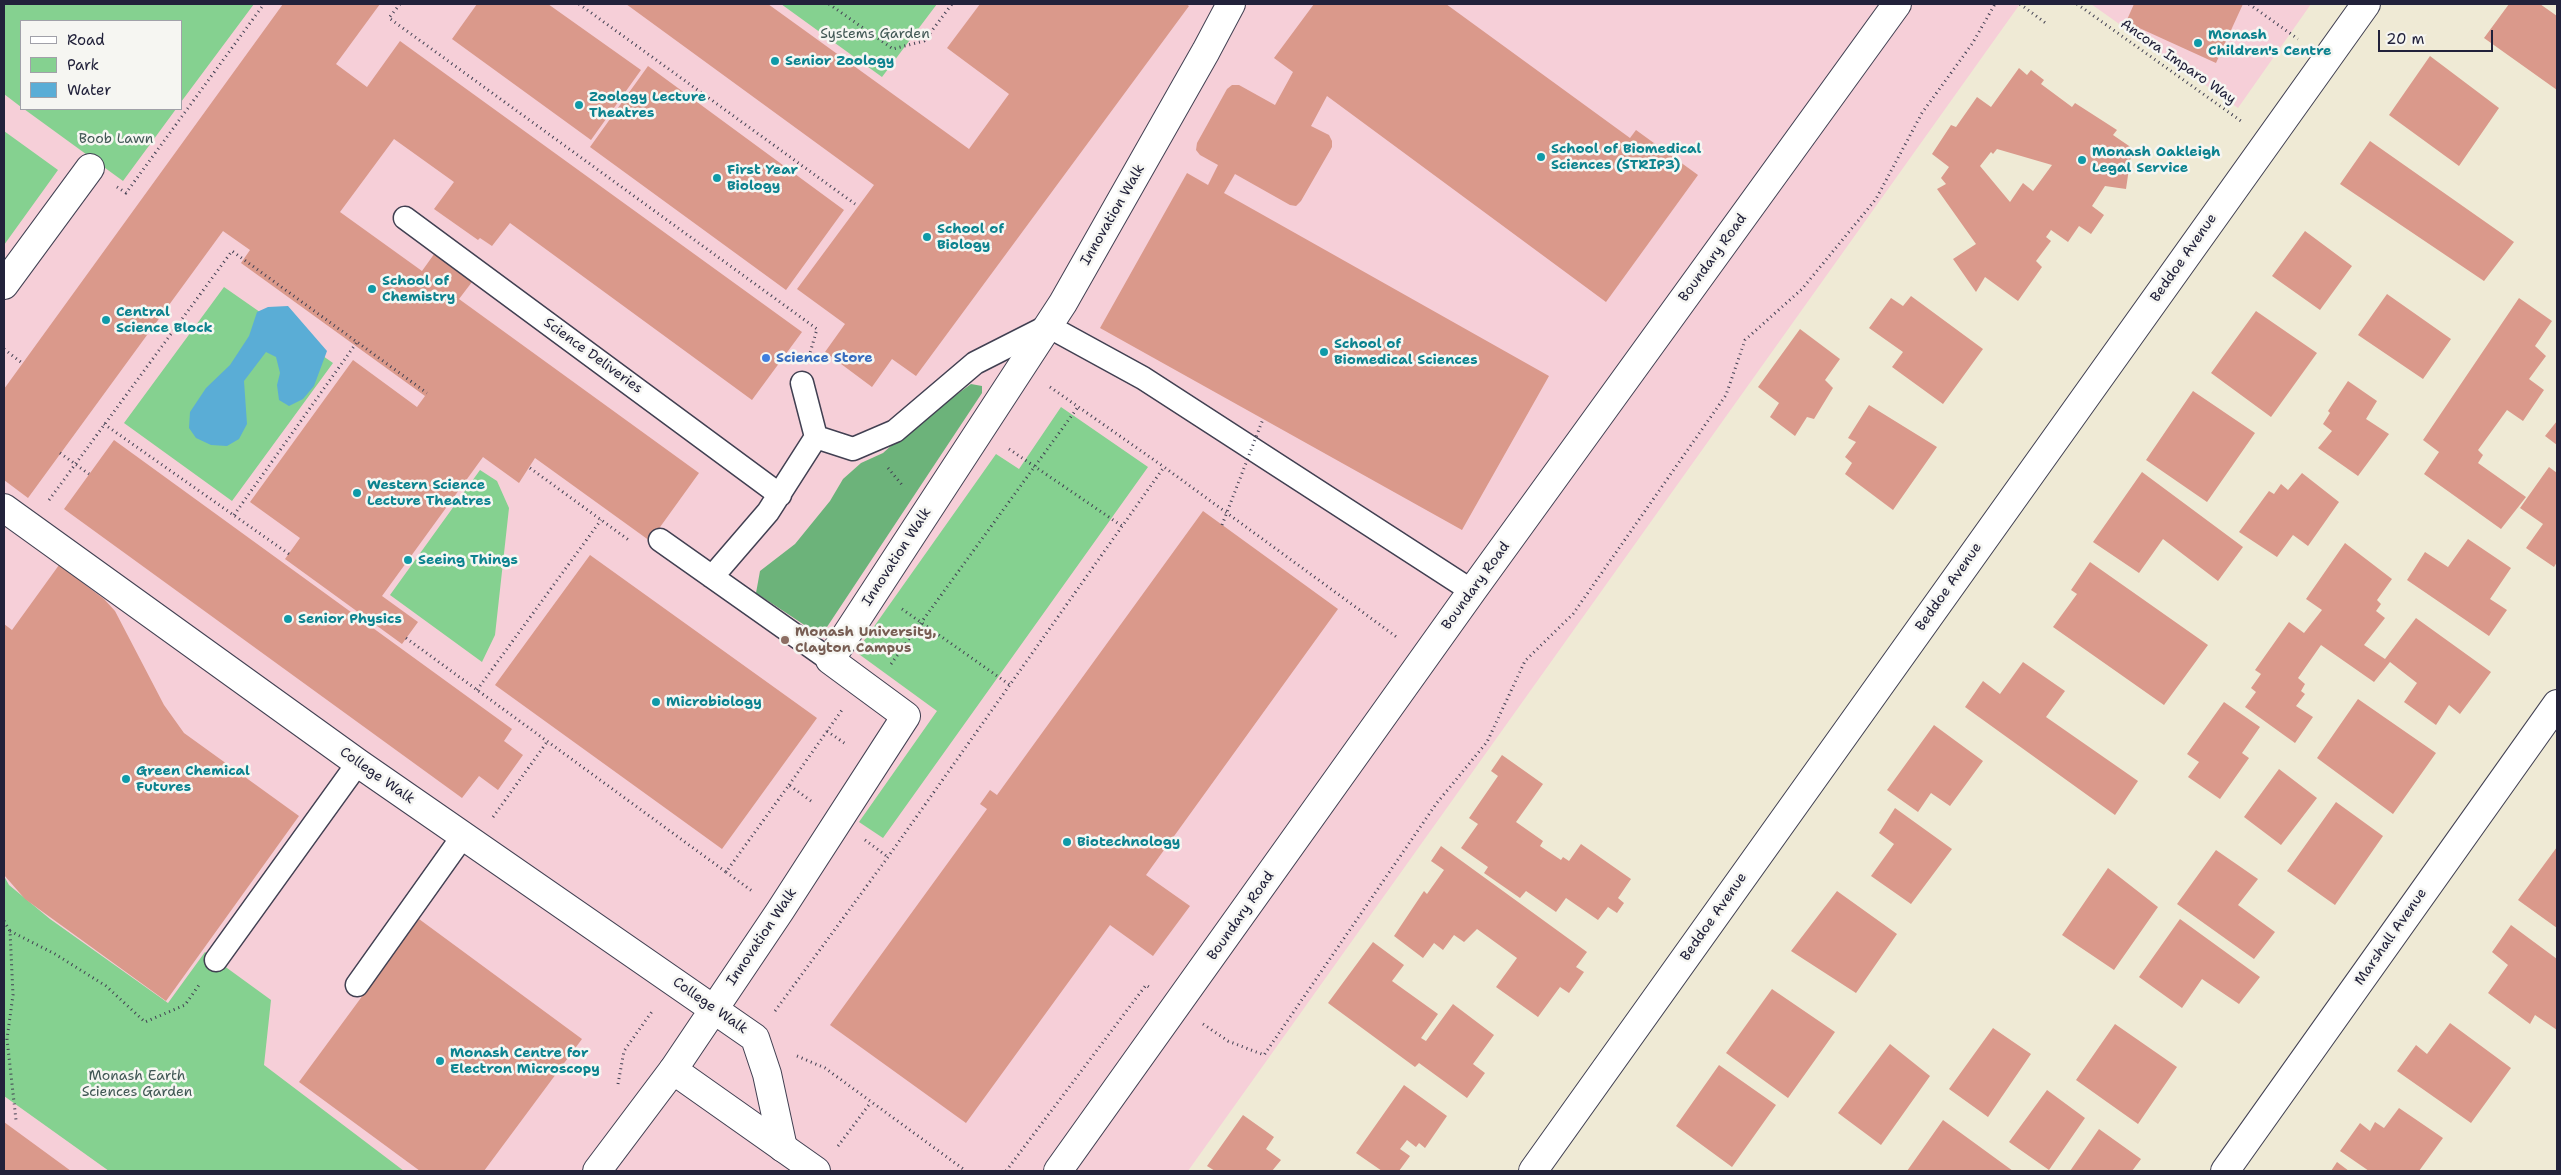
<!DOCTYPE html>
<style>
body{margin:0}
#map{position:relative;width:2561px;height:1175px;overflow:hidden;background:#efead5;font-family:"Shantell Sans",sans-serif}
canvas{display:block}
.frame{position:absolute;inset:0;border:5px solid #22223b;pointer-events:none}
.legend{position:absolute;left:20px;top:20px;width:162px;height:90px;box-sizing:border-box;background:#f6f6f2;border:1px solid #a1a1a9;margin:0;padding:6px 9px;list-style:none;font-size:15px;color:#22223b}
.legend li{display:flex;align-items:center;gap:10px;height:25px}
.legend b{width:25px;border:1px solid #a1a1a9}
.scale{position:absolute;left:2378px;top:30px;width:115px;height:22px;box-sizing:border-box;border:2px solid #22223b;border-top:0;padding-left:6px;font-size:15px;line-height:18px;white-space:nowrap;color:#22223b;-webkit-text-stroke:4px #f6f6f2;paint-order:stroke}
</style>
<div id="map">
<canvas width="2561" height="1175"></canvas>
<div class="frame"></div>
<ul class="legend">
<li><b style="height:6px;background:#fff"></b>Road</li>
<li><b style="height:14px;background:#85d190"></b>Park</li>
<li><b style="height:14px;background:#5aadd6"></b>Water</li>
</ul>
<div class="scale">20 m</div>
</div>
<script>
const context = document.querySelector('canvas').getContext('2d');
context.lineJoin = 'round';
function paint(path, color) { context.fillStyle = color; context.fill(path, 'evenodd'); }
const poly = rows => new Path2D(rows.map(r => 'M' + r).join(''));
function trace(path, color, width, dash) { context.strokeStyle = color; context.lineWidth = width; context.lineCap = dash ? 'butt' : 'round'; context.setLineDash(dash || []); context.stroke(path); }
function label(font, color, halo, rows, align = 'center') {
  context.font = font + ' "Shantell Sans",sans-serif'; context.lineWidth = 5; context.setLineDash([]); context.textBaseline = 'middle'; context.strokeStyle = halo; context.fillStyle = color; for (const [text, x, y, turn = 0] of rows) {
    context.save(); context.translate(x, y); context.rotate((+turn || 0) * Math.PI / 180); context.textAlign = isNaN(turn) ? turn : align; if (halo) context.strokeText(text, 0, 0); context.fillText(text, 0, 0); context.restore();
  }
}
const built = poly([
 [4,4,2020,4,1188,1171,4,1171],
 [21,21,181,21,181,109,21,109],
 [2091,4,2311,4,2238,108]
]);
const green = poly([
 [4,4,230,5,254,4,181,102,181,21,21,21,21,107,4,94],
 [781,4,937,4,882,77],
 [24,109,176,109,123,181],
 [4,131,58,170,4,245],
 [224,287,333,363,232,501,124,423],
 [1061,407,1148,467,883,838,859,822,937,711,856,652,996,454,1019,469],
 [480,470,497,481,509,508,495,635,482,662,390,595],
 [4,876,9,885,50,919,168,1003,205,952,271,1000,264,1065,404,1171,109,1171,4,1096]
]);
const forest = poly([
 [971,384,982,386,982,393,821,636,756,593,760,571,795,544,830,501,843,479,861,463,883,453,911,428]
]);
const water = poly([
 [288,306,327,351,314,386,303,399,289,406,279,400,277,385,280,373,276,357,266,352,244,381,247,424,239,439,227,446,211,445,196,438,189,428,190,412,206,388,230,365,249,336,257,312,268,307]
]);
const building = poly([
 [283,4,380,4,336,64,367,87,400,41,802,332,752,400,510,223,492,246,480,238,478,240,434,209,454,182,394,139,340,212,422,271,437,250,475,278,459,299,699,473,650,541,535,458,519,483,483,457,382,596,418,622,402,644,285,559,300,538,250,502,353,360,417,407,425,396,241,263,250,250,223,231,28,498,4,480,4,389],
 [477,4,548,4,641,70,591,140,452,39],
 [626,4,768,4,969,149,1009,94,947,48,980,4,1186,4,1189,6,916,376,892,359,872,387,825,352,845,324,797,289,874,185],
 [1314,4,1446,4,1630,138,1636,130,1698,175,1606,302,1327,96,1311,126,1329,135,1332,141,1332,147,1301,201,1296,206,1290,205,1235,174,1224,193,1549,376,1462,530,1100,328,1187,173,1208,185,1218,165,1200,155,1196,150,1197,143,1227,89,1232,85,1239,85,1275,105,1293,72,1274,58],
 [2134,4,2243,4,2216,63,2126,22],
 [2509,4,2540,4,2557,16,2557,90,2484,38],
 [2430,56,2499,108,2459,166,2389,115],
 [648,66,844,210,786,290,590,147],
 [2019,68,2027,75,2031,70,2044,80,2041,84,2072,107,2075,103,2117,130,2113,135,2132,148,2126,189,2105,186,2092,206,2104,215,2091,234,2079,226,2068,242,2051,230,2046,237,2051,241,2036,261,2042,267,2018,301,1985,277,1976,292,1953,259,1976,244,1937,189,1946,184,1941,178,1949,167,1932,154,1951,125,1956,127,1977,97,1991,107],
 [1997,149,2052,165,2033,191,2023,183,2010,202,1980,166,1991,152,1993,154],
 [2370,141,2514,242,2484,281,2340,184],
 [2305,231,2352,266,2320,310,2272,276],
 [2387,294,2451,339,2423,379,2358,335],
 [1911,296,1983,349,1943,404,1892,367,1903,352,1869,328,1891,298,1903,306],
 [2519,298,2552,321,2535,346,2546,356,2529,379,2544,390,2523,421,2507,410,2478,450,2483,455,2478,463,2526,497,2501,529,2424,474,2439,452,2423,440],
 [2256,311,2317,353,2271,417,2211,373],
 [1800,329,1840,359,1825,380,1833,388,1814,419,1807,417,1795,436,1770,417,1779,403,1758,387],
 [2348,381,2377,401,2366,419,2389,434,2358,476,2318,448,2332,431,2323,424,2330,413,2328,411],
 [2193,391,2255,433,2207,502,2146,460],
 [1869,405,1937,447,1893,510,1845,474,1852,463,1845,457,1856,442,1848,438],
 [2557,421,2557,445,2545,436],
 [114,440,512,729,504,741,523,755,498,790,479,776,462,798,64,509],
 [2549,467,2557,473,2557,562,2554,567,2526,548,2543,524,2520,508],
 [2142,472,2243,547,2218,581,2163,539,2139,573,2093,542],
 [2302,473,2339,502,2308,546,2293,535,2277,557,2239,532,2269,491,2274,494,2281,484,2288,490],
 [1203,511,1338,609,1146,875,1190,906,1153,956,1110,925,966,1123,830,1025,987,809,980,804,990,790,997,795],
 [2468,539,2511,568,2490,599,2507,610,2489,636,2407,580,2425,552,2448,567],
 [2345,543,2392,579,2377,600,2381,604,2376,611,2385,618,2364,645,2385,659,2416,618,2491,672,2460,714,2449,705,2436,725,2404,702,2417,683,2390,662,2374,682,2321,645,2298,678,2305,684,2301,691,2305,694,2296,706,2313,717,2295,743,2245,707,2256,692,2251,688,2261,674,2255,670,2289,622,2304,633,2322,610,2306,599],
 [590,555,817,718,722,849,495,685],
 [2090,562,2208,645,2164,705,2053,627,2077,594,2071,590],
 [59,565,104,599,115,611,164,705,184,733,299,816,166,1001,25,899,4,875,4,624,12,630],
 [2023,662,2065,691,2046,717,2138,781,2115,815,1965,707,1983,681,2000,694],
 [2358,699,2436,753,2393,814,2317,758],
 [2224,702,2260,727,2242,753,2249,758,2220,799,2188,777,2199,762,2187,754],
 [1934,725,1983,761,1950,806,1931,793,1918,812,1887,790],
 [1502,755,1543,784,1516,822,1543,841,1540,846,1561,860,1563,857,1569,861,1581,844,1631,879,1618,898,1624,903,1617,913,1608,907,1598,920,1566,898,1556,912,1526,891,1520,898,1484,873,1488,867,1461,848,1478,824,1469,818,1498,776,1491,771],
 [2279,769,2317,798,2281,845,2244,817],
 [2336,802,2383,836,2335,905,2287,871],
 [1895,808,1952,849,1911,904,1871,876,1894,844,1879,833],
 [1441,846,1587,952,1576,967,1584,972,1569,993,1560,987,1538,1017,1496,987,1517,958,1477,929,1464,942,1454,935,1443,950,1434,943,1423,958,1394,936,1424,891,1427,894,1444,870,1431,861],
 [2557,847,2557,928,2518,900],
 [2216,850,2258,879,2238,905,2275,932,2254,959,2177,904],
 [2108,868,2158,907,2114,970,2062,935],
 [1837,891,1897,934,1856,993,1791,951],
 [419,919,582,1039,484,1171,420,1171,299,1082],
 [2180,919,2260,977,2239,1004,2202,979,2182,1008,2139,977],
 [2511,925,2557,959,2557,1030,2535,1015,2530,1024,2488,993,2508,965,2492,952],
 [1373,942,1404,965,1392,981,1438,1014,1421,1038,1426,1041,1453,1004,1494,1035,1473,1064,1485,1073,1467,1098,1419,1063,1415,1067,1328,1003],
 [1772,989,1835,1032,1788,1098,1726,1053],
 [2450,1023,2511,1068,2471,1123,2397,1071,2416,1045,2427,1054],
 [2115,1024,2177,1067,2138,1124,2076,1080],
 [1993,1028,2031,1054,1988,1117,1949,1089],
 [1890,1044,1930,1076,1881,1145,1838,1113],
 [1719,1065,1776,1105,1732,1167,1676,1126],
 [1404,1085,1447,1116,1425,1148,1419,1143,1416,1147,1407,1140,1400,1149,1410,1156,1399,1171,1382,1171,1356,1153],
 [2047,1090,2085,1118,2049,1170,2009,1142],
 [2399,1108,2443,1138,2419,1171,2369,1171,2340,1151,2360,1123,2370,1131,2375,1122,2384,1128],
 [1243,1115,1274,1137,1266,1149,1281,1160,1272,1171,1215,1171,1207,1166],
 [1943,1120,2013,1171,1907,1171],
 [4,1122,71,1171,4,1171],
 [2099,1129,2141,1159,2132,1171,2070,1171],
 [2337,1162,2349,1171,2331,1171]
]);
const path = poly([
 [400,4,389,18,817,329,810,353],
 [579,4,855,204],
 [829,4,893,49,924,41,952,4],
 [2020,4,2047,24],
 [2077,4,2241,121],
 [2249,4,2298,39],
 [117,187,126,193,264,4],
 [4,349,22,363],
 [1050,387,1164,467],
 [104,424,289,554],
 [1009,449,1122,526],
 [530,468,630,541],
 [888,468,903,486],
 [49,500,232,251,427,393],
 [234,515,357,342],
 [902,609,1010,685],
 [406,638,726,872,789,785,811,801],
 [891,664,1078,407],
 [477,690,601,520],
 [827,731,847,745],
 [789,785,842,710],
 [493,817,547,742],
 [865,840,888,857],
 [726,872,752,891],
 [4,921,10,931,13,995,7,1039,16,1120],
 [10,931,55,954,106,986,145,1022,185,1005,199,985],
 [775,1011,888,857,1164,467,1398,638],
 [1203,1024,1228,1041,1264,1055,1436,804,1487,742,1525,661,1573,614,1726,395,1745,340,1802,289,1876,199,1922,113,1972,44,1995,4],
 [797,1056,825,1068,966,1171],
 [618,1084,624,1051,653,1010],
 [838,1146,871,1102],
 [1006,1171,1146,985,1149,987]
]);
const service = poly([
 [405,218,780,495],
 [816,437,853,449,895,431,975,363,1048,326,1143,378,1472,591],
 [660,540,830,660],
 [712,577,768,512,816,437,802,383],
 [216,960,358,763],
 [357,985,463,836]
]);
const pedestrian = poly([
 [4,285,90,168],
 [4,508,358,763,755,1038,767,1074,783,1148],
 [673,1070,780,911,906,716,830,660,1063,303,1206,51,1231,4]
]);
const minor = poly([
 [597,1171,673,1070,816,1171],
 [1058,1171,1472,591,1897,4],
 [1533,1171,2366,4],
 [2225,1171,2557,704]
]);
const pathBridge = poly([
 [60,453,89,474],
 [1222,525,1263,419]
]);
const markers = [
 [2198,43,5,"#0f9aa8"],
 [775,61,5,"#0f9aa8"],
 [579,105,5,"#0f9aa8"],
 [1541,157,5,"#0f9aa8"],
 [2082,160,5,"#0f9aa8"],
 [717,178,5,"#0f9aa8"],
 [927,237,5,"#0f9aa8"],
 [372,289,5,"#0f9aa8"],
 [106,320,5,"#0f9aa8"],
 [1324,352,5,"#0f9aa8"],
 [766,358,5,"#3f7fe0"],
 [357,493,5,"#0f9aa8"],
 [408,560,5,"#0f9aa8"],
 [288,619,5,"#0f9aa8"],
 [785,640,5,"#8d6e63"],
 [656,702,5,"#0f9aa8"],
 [126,779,5,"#0f9aa8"],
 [1067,842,5,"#0f9aa8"],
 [440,1061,5,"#0f9aa8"]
];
const parkNames = [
 ["Systems Garden",875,34],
 ["Boob Lawn",116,139],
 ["Monash Earth",137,1076],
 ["Sciences Garden",137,1092]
];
const cultureNames = [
 ["Monash",2208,35],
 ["Children's Centre",2208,51],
 ["Senior Zoology",785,61],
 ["Zoology Lecture",589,97],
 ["Theatres",589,113],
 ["School of Biomedical",1551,149],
 ["Sciences (STRIP3)",1551,165],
 ["Monash Oakleigh",2092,152],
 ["Legal Service",2092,168],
 ["First Year",727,170],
 ["Biology",727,186],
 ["School of",937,229],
 ["Biology",937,245],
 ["School of",382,281],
 ["Chemistry",382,297],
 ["Central",116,312],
 ["Science Block",116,328],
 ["School of",1334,344],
 ["Biomedical Sciences",1334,360],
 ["Western Science",367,485],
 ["Lecture Theatres",367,501],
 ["Seeing Things",418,560],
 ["Senior Physics",298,619],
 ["Microbiology",666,702],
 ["Green Chemical",136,771],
 ["Futures",136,787],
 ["Biotechnology",1077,842],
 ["Monash Centre for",450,1053],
 ["Electron Microscopy",450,1069]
];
const streetNames = [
 ["Ancora Imparo Way",2178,62,35],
 ["Innovation Walk",1113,215,-60],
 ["Boundary Road",1713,258,-54],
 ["Beddoe Avenue",2184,258,-55],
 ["Science Deliveries",593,356,36],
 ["Innovation Walk",897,557,-57],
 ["Boundary Road",1476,586,-54],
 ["Beddoe Avenue",1949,587,-55],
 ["College Walk",377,776,35],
 ["Boundary Road",1241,916,-55],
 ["Beddoe Avenue",1714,917,-55],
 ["Innovation Walk",762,937,-56],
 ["Marshall Avenue",2391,937,-55],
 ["College Walk",710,1006,35]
];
const shopNames = [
 ["Science Store",776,358]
];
const educationNames = [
 ["Monash University,",795,632],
 ["Clayton Campus",795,648]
];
paint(built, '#f6cfd8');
paint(green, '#85d190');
paint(forest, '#6cb37a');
paint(water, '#5aadd6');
paint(building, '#da998b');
trace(service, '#414052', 25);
trace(pedestrian, '#414052', 30);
trace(minor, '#414052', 30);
trace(path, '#414052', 3, [1, 4]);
trace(service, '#fff', 22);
trace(pedestrian, '#fff', 28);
trace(minor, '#fff', 28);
trace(pathBridge, '#414052', 3, [1, 4]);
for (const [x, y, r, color] of markers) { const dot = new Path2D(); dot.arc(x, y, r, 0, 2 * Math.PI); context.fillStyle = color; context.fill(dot); trace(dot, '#f6f6f2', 2); }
label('14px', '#405754', '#f6f6f2', parkNames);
label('bold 14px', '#0d838f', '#f6f6f2', cultureNames, 'left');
label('14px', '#22223b', '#f6f6f2', streetNames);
label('bold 14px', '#366cbe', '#f6f6f2', shopNames, 'left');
label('bold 14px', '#785e54', '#f6f6f2', educationNames, 'left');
</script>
